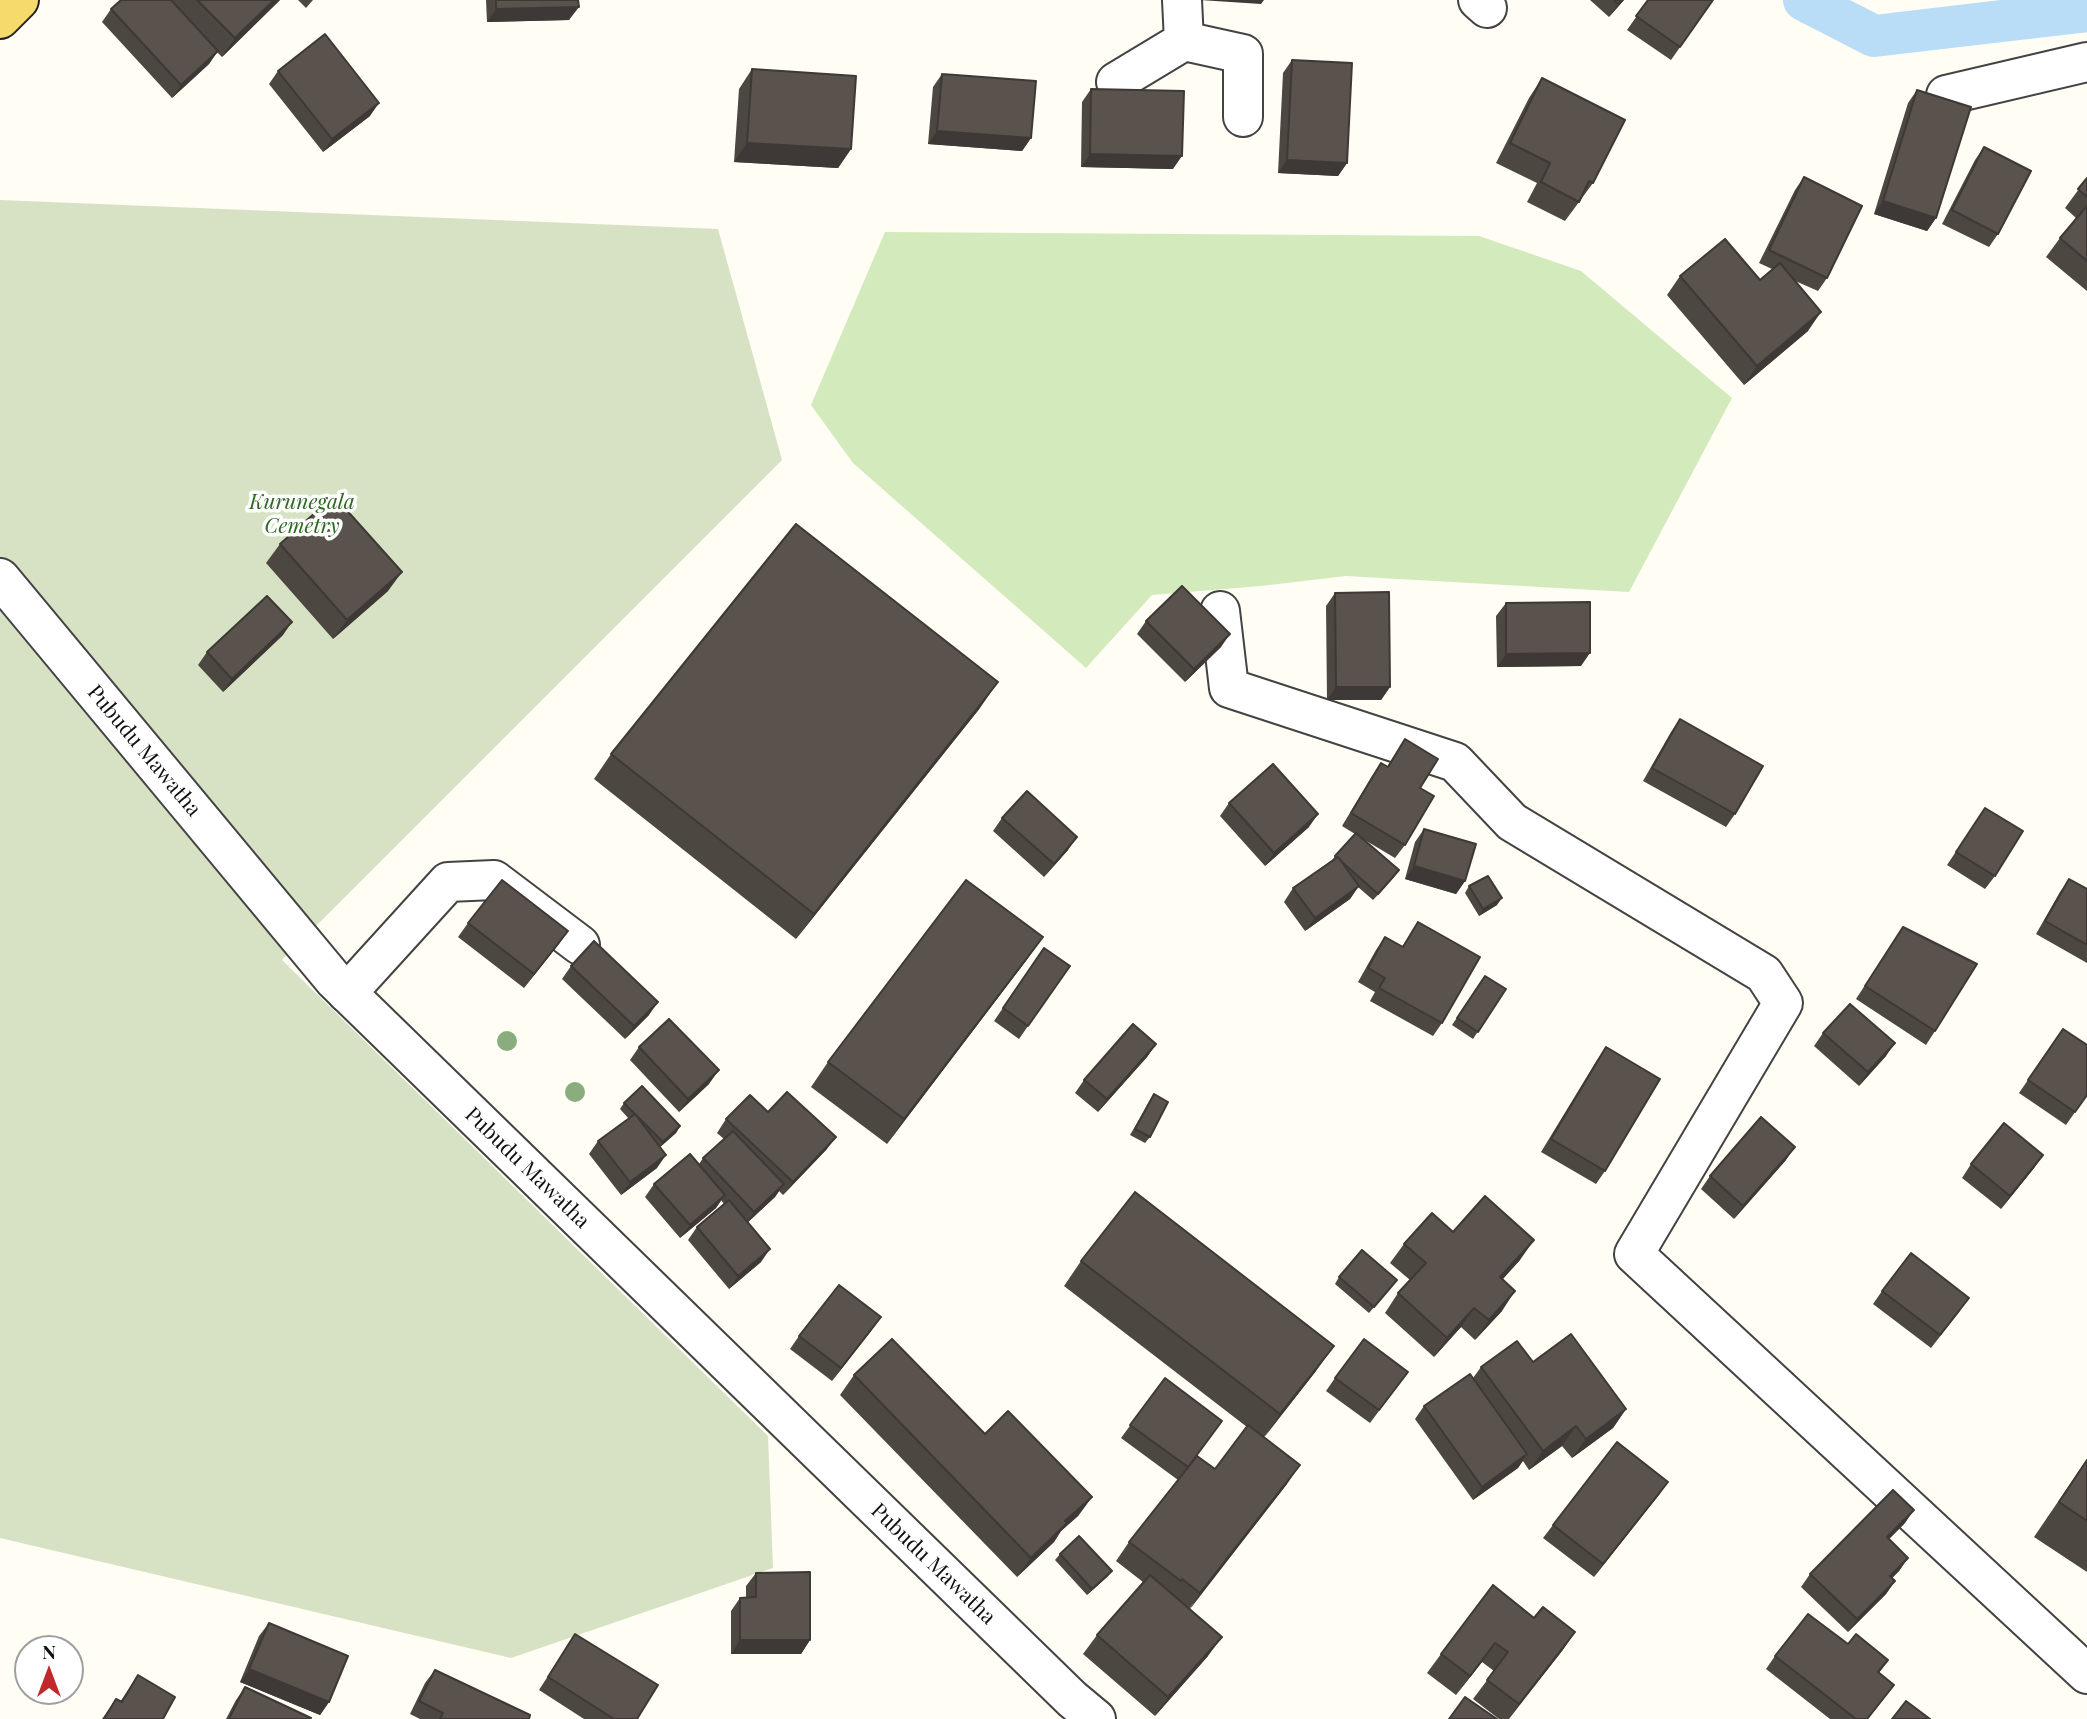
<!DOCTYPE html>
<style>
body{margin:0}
#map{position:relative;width:2087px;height:1719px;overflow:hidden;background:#fffdf4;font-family:"Playfair Display",serif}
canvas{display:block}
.north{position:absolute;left:14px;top:1635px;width:70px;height:70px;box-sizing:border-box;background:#fff;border:2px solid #9f9f9f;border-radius:50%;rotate:0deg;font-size:19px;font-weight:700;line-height:28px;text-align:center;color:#101010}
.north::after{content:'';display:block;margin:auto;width:24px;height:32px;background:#c12829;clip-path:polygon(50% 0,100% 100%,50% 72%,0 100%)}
</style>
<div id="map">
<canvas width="2087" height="1719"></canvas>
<div class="north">N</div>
</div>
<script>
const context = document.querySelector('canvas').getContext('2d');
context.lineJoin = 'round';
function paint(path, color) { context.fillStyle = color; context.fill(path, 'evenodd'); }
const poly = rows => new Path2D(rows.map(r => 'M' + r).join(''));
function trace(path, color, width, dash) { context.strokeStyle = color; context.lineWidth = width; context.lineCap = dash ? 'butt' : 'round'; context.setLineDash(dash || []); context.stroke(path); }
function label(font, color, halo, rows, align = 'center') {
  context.font = font + ' "Playfair Display",serif'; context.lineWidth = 7; context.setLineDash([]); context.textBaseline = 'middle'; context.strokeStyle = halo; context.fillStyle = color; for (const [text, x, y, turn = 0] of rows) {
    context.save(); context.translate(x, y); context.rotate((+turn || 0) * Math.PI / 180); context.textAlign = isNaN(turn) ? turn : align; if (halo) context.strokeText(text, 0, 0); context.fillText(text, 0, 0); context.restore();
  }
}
const green = poly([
 [885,232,1479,236,1581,271,1732,398,1629,592,1346,576,1261,586,1152,595,1086,668,853,463,811,405]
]);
const cemetery = poly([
 [0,200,718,229,782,460,282,960,768,1436,773,1568,511,1658,0,1538]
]);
const canal = poly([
 [1804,0,1874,36,2087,11]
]);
const minor = poly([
 [1478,0,1487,8],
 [1184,41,1243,54,1243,117],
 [1116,82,1184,41,1182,0],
 [1946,95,2087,62],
 [1220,611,1229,688,1455,762,1512,822,1764,974,1783,1003,1634,1254,2087,1674],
 [347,993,448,882,494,880,580,945]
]);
const tertiary = poly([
 [0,578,335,981,1072,1699,1096,1719]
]);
const primary = poly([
 [0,19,19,0]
]);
const trees = [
 [507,1041],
 [575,1092]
];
const wall = poly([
 [121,0,280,0,222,57,217,52,209,64,172,98,102,22,111,9],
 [298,0,313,0,306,8],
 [486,0,578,0,569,20,487,22],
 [1590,0,1624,0,1609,17],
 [1648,0,1713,0,1671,60,1627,30],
 [1292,60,1347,163,1338,176,1278,173,1283,73],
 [752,69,851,149,838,168,734,162,739,89],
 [278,71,370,116,323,152,269,84],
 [942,74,1031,138,1022,151,928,144,933,87],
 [1542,78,1593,183,1565,221,1527,202,1537,183,1496,163,1529,98],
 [1091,89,1173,169,1081,167,1082,102],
 [1917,90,1936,218,1927,231,1874,214,1908,103],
 [1984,147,1998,234,1989,247,1942,224,1975,160],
 [1804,177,1827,278,1818,291,1793,280,1808,331,1744,385,1667,295,1680,276,1760,280,1772,269,1759,263,1795,190],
 [2087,178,2087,291,2046,257,2060,238,2076,218,2065,208],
 [280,544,388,591,333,639,266,563],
 [1335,593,1390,687,1381,700,1327,700,1326,606],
 [1506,603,1581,666,1497,667,1496,616],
 [1146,621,1221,647,1185,682,1137,634],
 [283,635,223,692,198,665,207,652],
 [980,708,796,939,594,779,611,754],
 [1680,719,1735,814,1726,827,1643,781,1671,732],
 [1405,739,1420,788,1405,845,1395,858,1363,839,1394,877,1373,900,1358,887,1350,899,1305,931,1284,902,1293,888,1332,860,1355,834,1342,826,1372,776,1381,763,1387,767],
 [1229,803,1309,827,1265,866,1220,816],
 [1985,808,1995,876,1985,889,1947,865],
 [1002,818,1068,850,1044,877,993,831],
 [1424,829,1465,881,1456,894,1405,879,1415,842],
 [2069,879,2087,889,2087,963,2036,934,2060,892],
 [1469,886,1497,905,1479,916,1465,893],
 [1418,922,1442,1023,1433,1036,1370,1001,1375,992,1358,982,1376,950,1385,937,1402,947],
 [468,923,568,931,524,988,458,937],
 [1903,927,1935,1031,1926,1045,1856,999],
 [1043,937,1025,962,887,1144,811,1087,828,1062],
 [1044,948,1070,966,1019,1039,994,1021],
 [571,966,649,1015,625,1039,562,979],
 [1485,976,1506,989,1473,1039,1452,1025],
 [2063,1029,2087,1095,2066,1125,2019,1093],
 [1823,1033,1886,1056,1859,1086,1814,1046],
 [1156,1044,1147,1057,1098,1112,1075,1093,1084,1080],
 [639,1047,709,1084,679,1112,630,1060],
 [1606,1047,1605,1171,1596,1184,1541,1152,1597,1060],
 [1154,1094,1150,1137,1145,1143,1130,1135],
 [624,1103,680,1126,676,1133,660,1147,657,1168,621,1195,589,1154,598,1141,629,1119,620,1109],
 [768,1112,836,1137,826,1150,783,1195,779,1191,775,1197,748,1222,761,1262,729,1289,688,1240,697,1227,724,1204,721,1200,716,1208,680,1238,645,1197,654,1184,699,1164,703,1158,724,1139,717,1133,726,1119],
 [2043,1155,2034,1168,2001,1209,1962,1178,1971,1164],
 [1786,1160,1734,1219,1701,1189,1710,1176],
 [1453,1232,1520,1260,1502,1279,1502,1311,1475,1340,1461,1327,1434,1357,1385,1313,1398,1293,1410,1280,1390,1263,1404,1244],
 [1081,1261,1316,1371,1264,1437,1287,1484,1189,1609,1208,1656,1155,1716,1083,1654,1097,1635,1143,1582,1116,1561,1129,1542,1178,1480,1121,1438,1165,1378,1197,1456,1215,1469,1247,1427,1064,1286],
 [1339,1277,1397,1280,1369,1313,1335,1284],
 [1882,1291,1960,1311,1931,1348,1873,1304],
 [871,1331,832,1381,790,1349,799,1336],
 [1533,1362,1626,1409,1613,1428,1572,1458,1562,1446,1529,1470,1523,1461,1518,1468,1473,1500,1415,1419,1424,1406,1473,1378,1481,1367],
 [1408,1372,1370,1423,1326,1391,1335,1378],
 [854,1375,985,1434,1092,1497,1078,1516,1061,1531,1054,1542,1017,1577,840,1395],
 [2087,1459,2087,1572,2034,1537],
 [1668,1482,1594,1577,1543,1538,1553,1525],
 [1905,1523,1889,1539,1908,1558,1899,1571,1892,1578,1895,1581,1886,1594,1848,1632,1801,1587,1810,1574],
 [1060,1554,1112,1571,1107,1577,1087,1595,1055,1560],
 [756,1573,810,1640,801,1654,731,1654,731,1611,740,1598,746,1598,746,1586],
 [1534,1618,1575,1632,1562,1651,1509,1719,1499,1719,1473,1699,1494,1671,1482,1662,1456,1695,1427,1673,1441,1654],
 [269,1623,329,1702,320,1715,240,1682,259,1636],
 [575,1634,637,1719,584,1719,539,1690],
 [1848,1644,1888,1660,1879,1673,1894,1685,1868,1719,1830,1719,1766,1669,1775,1656],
 [435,1670,529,1719,420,1719,410,1714,425,1683],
 [138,1675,163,1719,102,1719,116,1699,120,1702],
 [245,1687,310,1719,226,1719,236,1700]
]);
const shadedWall = poly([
 [274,0,280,0,222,57,235,38],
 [1200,0,1264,0,1261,4],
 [1621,0,1624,0,1609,17,1618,4],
 [579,7,569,20,487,22,496,9],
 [218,51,209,64,172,98,181,85],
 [379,103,370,116,323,152,332,139],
 [937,131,1031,138,1022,151,928,144],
 [747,143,851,149,838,168,734,162],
 [1090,154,1182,156,1173,169,1081,167],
 [1287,160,1347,163,1338,176,1278,173],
 [1883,201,1936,218,1927,231,1874,214],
 [1821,312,1808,331,1744,385,1757,366],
 [402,572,388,591,333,639,347,620],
 [292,622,283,635,223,692,232,679],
 [1230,634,1221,647,1185,682,1194,669],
 [1590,653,1581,666,1497,667,1506,654],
 [998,682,980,708,796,939,814,914],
 [1336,687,1390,687,1381,700,1327,700],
 [1318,814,1309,827,1265,866,1274,853],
 [1077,837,1068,850,1044,877,1054,864],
 [1414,866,1465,881,1456,894,1405,879],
 [1399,870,1394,877,1373,900,1378,894],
 [1359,886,1350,899,1305,931,1315,918],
 [1502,898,1497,905,1479,916,1483,909],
 [568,931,559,944,524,988,534,974],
 [1043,937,1025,962,887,1144,904,1119],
 [658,1002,649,1015,625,1039,634,1026],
 [1895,1043,1886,1056,1859,1086,1868,1072],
 [1156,1044,1147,1057,1098,1112,1107,1099],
 [719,1070,709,1084,679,1112,688,1099],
 [680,1126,676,1133,658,1149,663,1142],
 [836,1137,826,1150,783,1195,793,1182],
 [1795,1147,1786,1160,1734,1219,1743,1206],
 [666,1155,657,1168,621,1195,630,1182],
 [2043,1155,2034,1168,2001,1209,2010,1196],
 [784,1184,775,1197,745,1225,754,1212],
 [725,1195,716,1208,680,1238,690,1225],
 [1534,1240,1520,1260,1487,1297,1500,1277],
 [770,1249,761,1262,729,1289,738,1276],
 [1515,1291,1502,1311,1475,1340,1489,1320],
 [1474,1308,1461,1327,1434,1357,1447,1338],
 [881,1317,871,1331,832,1381,841,1368],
 [1334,1346,1316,1371,1263,1439,1280,1414],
 [1626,1409,1613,1428,1572,1458,1586,1439],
 [1576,1426,1562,1446,1529,1470,1543,1451],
 [1527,1454,1518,1468,1473,1500,1482,1487],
 [1300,1465,1287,1484,1187,1613,1200,1593],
 [1668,1482,1659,1495,1594,1577,1603,1564],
 [1092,1497,1078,1516,1061,1531,1054,1542,1017,1577,1031,1558,1065,1521],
 [1914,1510,1905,1523,1878,1550,1887,1537],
 [1908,1558,1899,1571,1881,1589,1890,1576],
 [1112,1571,1107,1577,1087,1595,1092,1589],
 [1895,1581,1886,1594,1848,1632,1857,1619],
 [1575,1632,1562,1651,1508,1719,1519,1704],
 [1222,1637,1208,1656,1155,1716,1168,1697],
 [740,1640,810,1640,801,1654,731,1654],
 [1495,1643,1482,1662,1456,1695,1470,1676],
 [249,1669,329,1702,320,1715,240,1682]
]);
const building = poly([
 [121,0,171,0,218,51,181,85,111,9,121,0],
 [197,0,274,0,235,38,197,0],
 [496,0,578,0,579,7,496,9,496,0],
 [1614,0,1621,0,1618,4,1614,0],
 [1648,0,1713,0,1680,47,1636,16,1648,0],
 [325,34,379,103,332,139,278,71,325,34],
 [1292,60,1352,63,1347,163,1287,160,1292,60],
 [752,69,856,76,851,149,747,143,752,69],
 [942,74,1036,81,1031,138,937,131,942,74],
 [1542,78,1625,120,1593,183,1589,181,1579,202,1541,182,1550,163,1510,143,1542,78],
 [1091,89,1184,91,1182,156,1090,154,1091,89],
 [1917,90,1971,107,1936,218,1883,201,1917,90],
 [1984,147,2031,171,1998,234,1952,210,1984,147],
 [1804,177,1862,206,1827,278,1769,250,1804,177],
 [2087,178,2087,197,2078,189,2087,178],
 [2087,206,2087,261,2060,238,2087,206],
 [1725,239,1760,280,1780,263,1821,312,1757,366,1680,276,1725,239],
 [334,496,402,572,347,620,280,544,334,496],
 [796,524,998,682,814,914,611,754,796,524],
 [1182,586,1230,634,1194,669,1146,621,1182,586],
 [1389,592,1390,687,1336,687,1335,593,1389,592],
 [267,596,292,622,232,679,207,652,267,596],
 [1590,602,1590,653,1506,654,1506,603,1590,602],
 [1680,719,1763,766,1735,814,1652,768,1680,719],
 [1405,739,1438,759,1420,788,1434,796,1405,845,1351,813,1381,763,1388,767,1405,739],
 [1273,764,1318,814,1274,853,1229,803,1273,764],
 [1027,791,1077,837,1054,864,1002,818,1027,791],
 [1985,808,2023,831,1995,876,1956,852,1985,808],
 [1424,829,1476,844,1465,881,1414,866,1424,829],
 [1356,833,1399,870,1378,894,1342,862,1338,857,1336,858,1335,856,1356,833],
 [1338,857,1359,886,1315,918,1293,888,1338,857],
 [1488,876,1502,898,1483,909,1469,886,1488,876],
 [2069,879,2087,889,2087,945,2045,921,2069,879],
 [502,880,568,931,534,974,468,923,502,880],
 [966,880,1043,937,904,1119,828,1062,966,880],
 [1418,922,1480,957,1442,1023,1379,988,1385,978,1368,968,1385,937,1403,947,1418,922],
 [1903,927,1977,964,1935,1031,1865,986,1903,927],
 [594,941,658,1002,634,1026,571,966,594,941],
 [1044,948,1070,966,1028,1026,1003,1008,1044,948],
 [1485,976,1506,989,1478,1032,1457,1018,1485,976],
 [1850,1004,1895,1043,1868,1072,1823,1033,1850,1004],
 [669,1019,719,1070,688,1099,639,1047,669,1019],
 [1133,1024,1156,1044,1107,1099,1084,1080,1133,1024],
 [2063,1029,2087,1045,2087,1095,2075,1112,2028,1080,2063,1029],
 [1606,1047,1660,1079,1605,1171,1551,1139,1606,1047],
 [642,1086,680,1126,663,1142,624,1103,642,1086],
 [787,1092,836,1137,793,1182,726,1119,750,1095,768,1112,787,1092],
 [1154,1094,1168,1102,1150,1137,1135,1129,1154,1094],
 [635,1114,666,1155,630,1182,598,1141,635,1114],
 [1761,1117,1795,1147,1743,1206,1710,1176,1761,1117],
 [2004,1123,2043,1155,2010,1196,1971,1164,2004,1123],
 [733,1131,784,1184,754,1212,703,1158,733,1131],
 [690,1154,725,1195,690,1225,654,1184,690,1154],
 [1135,1192,1334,1346,1280,1414,1081,1261,1135,1192],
 [1485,1196,1534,1240,1500,1277,1515,1291,1489,1320,1474,1308,1447,1338,1398,1293,1426,1263,1404,1244,1432,1213,1453,1232,1485,1196],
 [729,1200,770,1249,738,1276,697,1227,729,1200],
 [1362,1250,1397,1280,1374,1307,1339,1277,1362,1250],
 [1911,1253,1969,1298,1940,1335,1882,1291,1911,1253],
 [839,1285,881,1317,841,1368,799,1336,839,1285],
 [1571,1334,1626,1409,1586,1439,1576,1426,1543,1451,1481,1367,1517,1341,1533,1362,1571,1334],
 [892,1339,985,1434,1008,1411,1092,1497,1065,1521,1067,1523,1031,1558,854,1375,892,1339],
 [1364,1339,1408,1372,1379,1410,1335,1378,1364,1339],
 [1470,1374,1527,1454,1482,1487,1424,1406,1470,1374],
 [1165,1378,1222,1421,1188,1467,1130,1425,1165,1378],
 [1248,1425,1300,1465,1200,1593,1182,1579,1181,1581,1129,1542,1197,1456,1215,1469,1248,1425],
 [1617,1442,1668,1482,1603,1564,1553,1525,1617,1442],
 [2087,1460,2087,1521,2059,1502,2087,1460],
 [1893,1490,1914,1510,1887,1537,1908,1558,1890,1576,1895,1581,1857,1619,1810,1574,1893,1490],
 [1079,1536,1112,1571,1092,1589,1060,1554,1079,1536],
 [810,1572,810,1640,740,1640,740,1598,756,1597,756,1573,810,1572],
 [1150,1575,1222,1637,1168,1697,1097,1635,1150,1575],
 [1493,1585,1534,1618,1543,1607,1575,1632,1519,1704,1487,1680,1508,1652,1495,1643,1470,1676,1441,1654,1493,1585],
 [1808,1614,1848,1644,1856,1634,1888,1660,1878,1672,1894,1685,1867,1719,1856,1719,1775,1656,1808,1614],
 [269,1623,348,1656,329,1702,249,1669,269,1623],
 [575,1634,658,1685,637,1719,614,1719,548,1677,575,1634],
 [435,1670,530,1715,529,1719,440,1719,443,1713,419,1701,435,1670],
 [138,1675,175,1697,163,1719,104,1719,116,1699,122,1702,138,1675],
 [245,1687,311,1718,310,1719,229,1719,245,1687],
 [1465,1697,1497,1719,1449,1719,1465,1697],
 [1906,1701,1930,1719,1892,1719,1906,1701]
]);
const parkNames = [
 ["Kurunegala",302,502],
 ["Cemetry",302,526]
];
const streetNames = [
 ["Pubudu Mawatha",144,751,50],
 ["Pubudu Mawatha",527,1168,44],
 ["Pubudu Mawatha",933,1564,44]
];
paint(green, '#d3eabd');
paint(cemetery, '#d7e2c4');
trace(canal, '#b9ddf6', 42);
trace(minor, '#434343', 42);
trace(tertiary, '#434343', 42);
trace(primary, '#212121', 42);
trace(minor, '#fff', 38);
trace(tertiary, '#fff', 38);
trace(primary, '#f7da6c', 38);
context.fillStyle = '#8bac7f';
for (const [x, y] of trees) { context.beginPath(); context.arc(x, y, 10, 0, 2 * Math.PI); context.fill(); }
paint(wall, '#4d4742');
paint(shadedWall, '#3e3936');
paint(building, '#59524d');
trace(building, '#3e3936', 2);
label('italic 21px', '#2c6920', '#fff', parkNames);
label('21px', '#101010', '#fff', streetNames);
</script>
